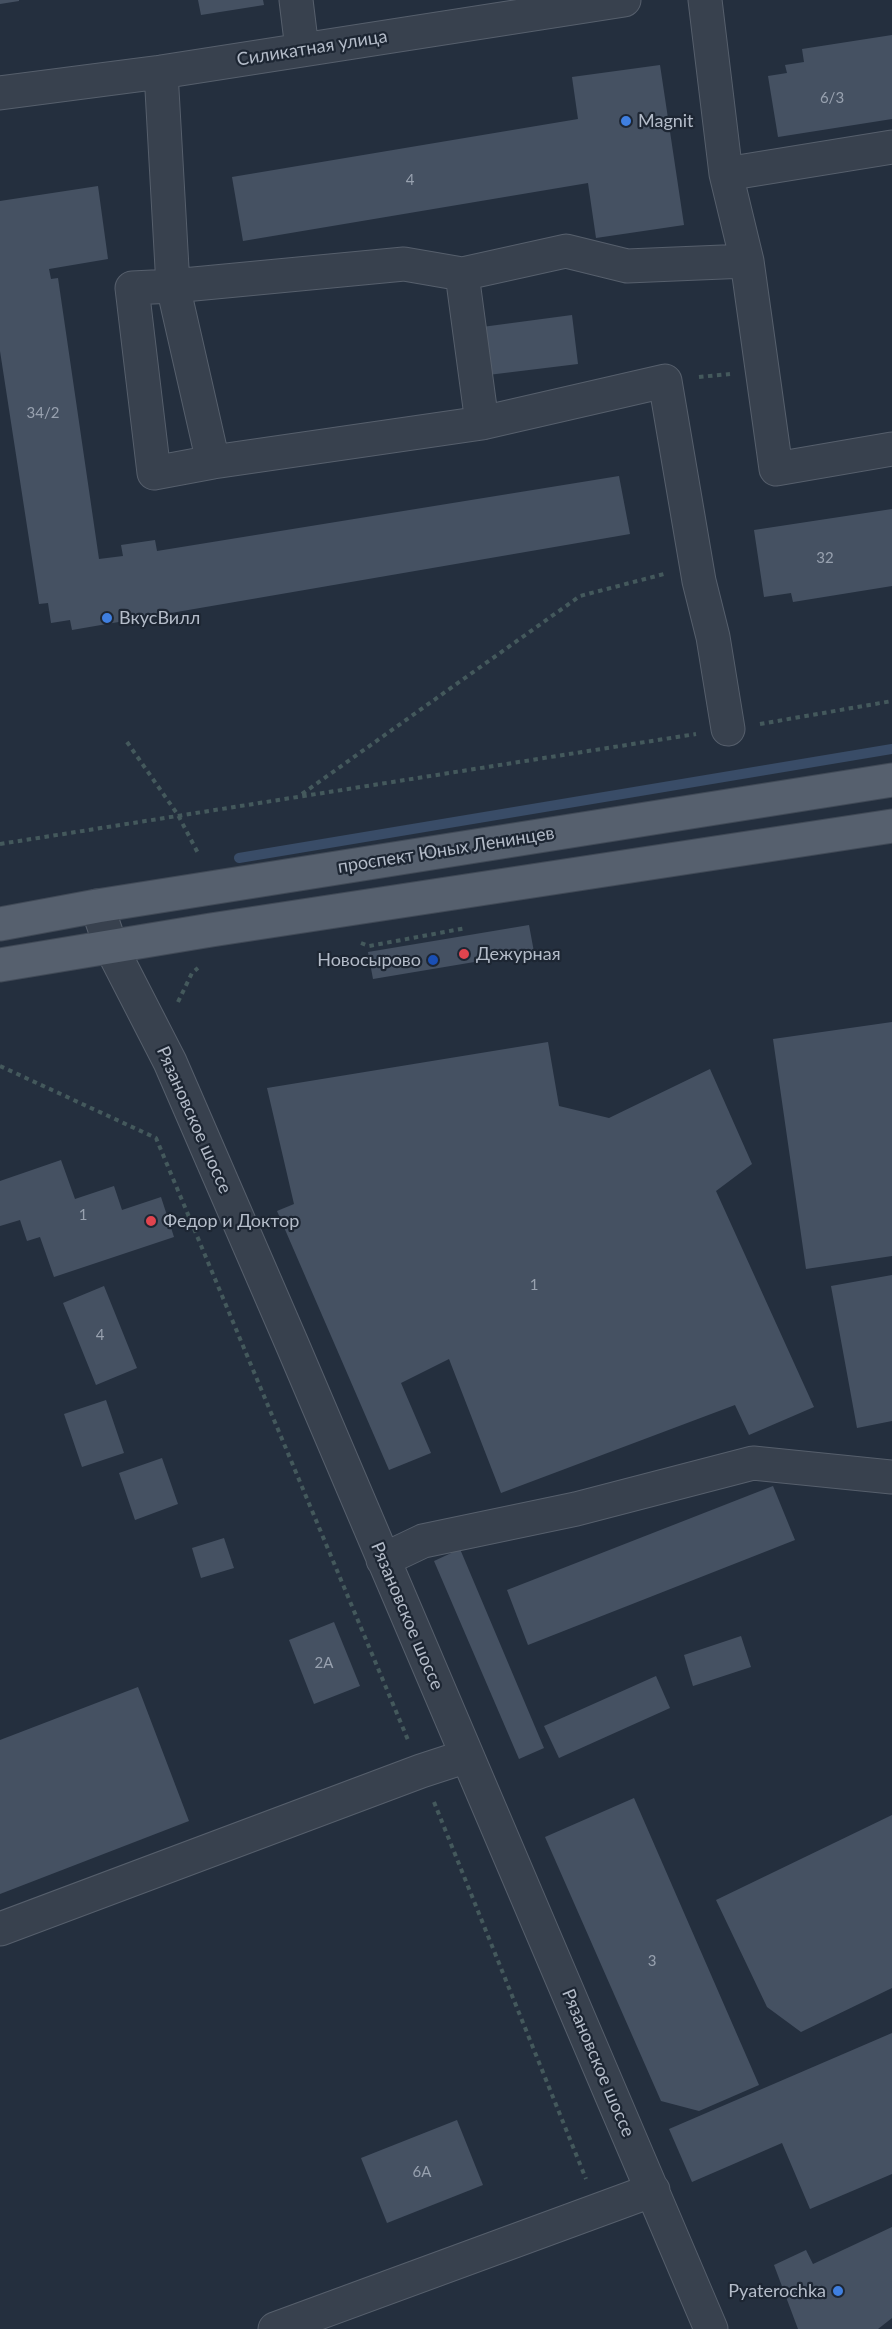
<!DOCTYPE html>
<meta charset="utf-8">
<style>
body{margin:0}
canvas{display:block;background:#242f3e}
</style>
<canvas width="892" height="2329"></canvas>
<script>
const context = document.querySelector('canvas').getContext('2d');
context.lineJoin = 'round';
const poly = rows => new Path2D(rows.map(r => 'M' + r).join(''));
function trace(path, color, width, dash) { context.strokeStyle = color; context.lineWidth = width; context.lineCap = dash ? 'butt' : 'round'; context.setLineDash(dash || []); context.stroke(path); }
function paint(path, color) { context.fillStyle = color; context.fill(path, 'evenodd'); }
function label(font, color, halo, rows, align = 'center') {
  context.font = font + ' Lato,sans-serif'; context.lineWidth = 4.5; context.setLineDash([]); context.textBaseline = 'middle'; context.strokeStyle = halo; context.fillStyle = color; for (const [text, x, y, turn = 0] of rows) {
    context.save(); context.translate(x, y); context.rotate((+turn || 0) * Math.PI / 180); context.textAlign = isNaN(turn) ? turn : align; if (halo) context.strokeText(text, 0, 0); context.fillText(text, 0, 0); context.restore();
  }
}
const stream = poly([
 [239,858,892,749]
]);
const building = poly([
 [0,0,19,0,19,1,0,4],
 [198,0,263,0,264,5,201,15],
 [892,35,892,119,778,137,768,76,787,73,785,65,804,62,802,49],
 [660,65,684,225,596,238,588,183,243,241,232,177,578,119,572,77],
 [98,186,108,259,49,269,51,279,58,278,99,559,123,556,121,545,155,540,157,551,619,476,630,534,72,630,70,620,51,623,48,603,39,604,0,351,0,201],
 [572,315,578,364,488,375,482,327],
 [892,509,892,586,793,602,791,593,764,597,754,530],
 [529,925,534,952,373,979,368,952],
 [892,1022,892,1256,806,1269,773,1039],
 [548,1042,559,1106,609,1118,710,1069,752,1164,716,1191,814,1407,749,1435,735,1405,501,1493,449,1359,401,1383,431,1453,389,1470,277,1211,294,1204,267,1088],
 [61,1160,75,1199,114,1186,122,1210,161,1197,174,1237,54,1277,40,1237,27,1241,20,1220,0,1226,0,1181],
 [892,1275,892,1421,857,1428,831,1286],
 [104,1286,137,1368,96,1385,63,1303],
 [106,1400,124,1453,82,1467,64,1414],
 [162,1458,178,1504,135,1520,119,1473],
 [773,1486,795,1540,528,1645,507,1590],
 [224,1538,234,1568,201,1578,192,1548],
 [460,1549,544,1748,519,1759,434,1561],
 [334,1622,360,1686,314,1704,289,1640],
 [741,1636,751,1667,693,1686,684,1655],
 [656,1676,670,1708,559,1758,544,1726],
 [138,1687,189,1821,0,1894,0,1740],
 [634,1798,759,2085,699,2111,661,2101,545,1837],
 [892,1815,892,1988,801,2032,767,2007,716,1900],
 [892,2033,892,2174,810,2209,782,2143,692,2182,669,2129],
 [457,2120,483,2185,387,2223,361,2158],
 [892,2227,892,2318,878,2329,798,2329,774,2265,806,2250,813,2264]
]);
const path = poly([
 [699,377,730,374],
 [760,724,892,701],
 [127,742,178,815,199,855],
 [302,794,580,596,664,574],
 [0,844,696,734],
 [361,943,369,946,466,928],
 [178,1002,192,973,198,968],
 [0,1066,156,1138,408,1740],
 [434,1802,586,2179]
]);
const minor = poly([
 [296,0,302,49],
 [705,0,726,174,892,147],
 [161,72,173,286,132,288,154,473,213,462,482,423,665,381,699,581,713,637,728,729],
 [0,93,161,72,624,0],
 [726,174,747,261,776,469,892,449],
 [462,274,566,251,627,266,747,261],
 [213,462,173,286,404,264,462,274,482,423],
 [97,906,111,947,170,1062,292,1344,711,2329],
 [383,1560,423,1541,576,1509,753,1463,892,1477],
 [0,1929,421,1771,467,1756],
 [275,2329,653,2190]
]);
const major = poly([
 [0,924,97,906,892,780],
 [0,965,211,930,892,826]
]);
const markers = [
 [626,121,6,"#3f7fe0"],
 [107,618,6,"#3f7fe0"],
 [464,954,6,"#e0444e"],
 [433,960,6,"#1a4fb4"],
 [151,1221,6,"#e0444e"],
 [838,2291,6,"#3f7fe0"]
];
const numberNames = [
 ["6/3",832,98],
 ["4",410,180],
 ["34/2",43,413],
 ["32",825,558],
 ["1",83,1215],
 ["1",534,1285],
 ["4",100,1335],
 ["2А",324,1663],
 ["3",652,1961],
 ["6А",422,2172]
];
const streetNames = [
 ["Силикатная улица",312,48,-9],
 ["проспект Юных Ленинцев",446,850,-9],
 ["Рязановское шоссе",194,1120,66],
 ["Рязановское шоссе",407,1616,67],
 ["Рязановское шоссе",598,2063,67]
];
const poiNames = [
 ["Magnit",638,121],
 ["ВкусВилл",119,618],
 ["Дежурная",476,954],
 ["Новосырово",421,960,"right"],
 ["Федор и Доктор",163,1221],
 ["Pyaterochka",826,2291,"right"]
];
trace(stream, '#394c67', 10);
paint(building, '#455162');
trace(minor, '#565f6c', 35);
trace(major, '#414a57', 35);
trace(path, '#44595c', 4, [4.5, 4.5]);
trace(minor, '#38414e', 33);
trace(major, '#56606e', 33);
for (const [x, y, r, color] of markers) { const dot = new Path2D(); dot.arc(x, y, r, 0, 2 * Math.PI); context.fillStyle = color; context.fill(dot); trace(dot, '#1d2633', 2); }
label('15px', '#98a1af', null, numberNames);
label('18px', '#b4bcc9', '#1d2633', streetNames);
label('18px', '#b4bcc9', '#1d2633', poiNames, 'left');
</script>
